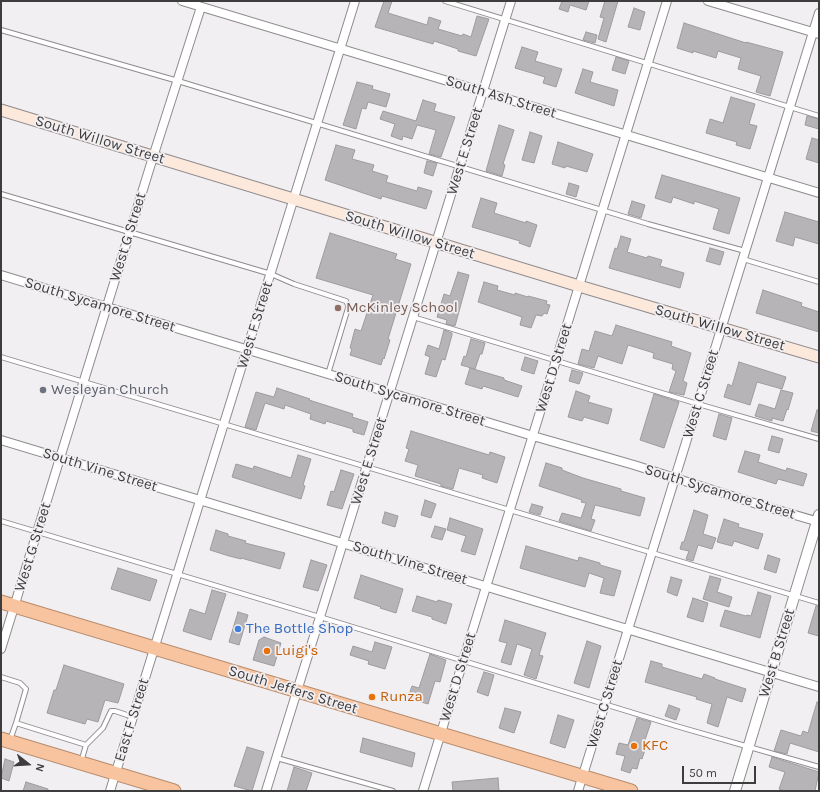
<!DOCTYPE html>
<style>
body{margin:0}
#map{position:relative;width:820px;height:792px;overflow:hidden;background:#f2eff2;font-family:Karla,sans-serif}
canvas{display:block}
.frame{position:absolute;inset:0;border:2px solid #3e3d3e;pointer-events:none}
.north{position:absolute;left:8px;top:744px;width:40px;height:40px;-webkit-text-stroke:3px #f2eff2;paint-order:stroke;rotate:107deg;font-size:11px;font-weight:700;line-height:16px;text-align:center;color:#3e3d3e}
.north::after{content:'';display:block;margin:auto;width:14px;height:18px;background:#3e3d3e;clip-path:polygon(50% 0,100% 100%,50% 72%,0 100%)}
.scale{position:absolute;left:682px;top:766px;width:74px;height:18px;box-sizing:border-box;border:2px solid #3e3d3e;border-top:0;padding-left:5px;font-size:12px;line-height:14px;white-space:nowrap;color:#3e3d3e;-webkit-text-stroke:3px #f2eff2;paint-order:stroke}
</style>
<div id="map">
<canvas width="820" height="792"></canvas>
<div class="frame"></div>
<div class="north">N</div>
<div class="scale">50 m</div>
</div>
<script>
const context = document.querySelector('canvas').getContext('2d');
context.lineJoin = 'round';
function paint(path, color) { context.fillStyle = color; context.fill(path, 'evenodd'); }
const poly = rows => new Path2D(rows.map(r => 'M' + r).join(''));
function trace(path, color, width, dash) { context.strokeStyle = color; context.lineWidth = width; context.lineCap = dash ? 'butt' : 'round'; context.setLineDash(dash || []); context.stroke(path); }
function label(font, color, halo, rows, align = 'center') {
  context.font = font + ' Karla,sans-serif'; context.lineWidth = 3.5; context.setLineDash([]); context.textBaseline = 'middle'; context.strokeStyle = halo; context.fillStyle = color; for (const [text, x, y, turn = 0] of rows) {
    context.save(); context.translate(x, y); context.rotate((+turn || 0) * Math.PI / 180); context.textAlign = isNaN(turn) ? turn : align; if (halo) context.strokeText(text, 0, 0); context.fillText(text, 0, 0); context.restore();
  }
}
const building = poly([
 [384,1,392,1,388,13,427,25,429,17,441,21,438,29,462,36,463,34,471,37,477,16,489,19,476,56,458,51,458,49,434,41,433,44,375,27,384,1],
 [562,1,589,1,586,10,570,5,568,12,559,9,562,1],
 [605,1,618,1,606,42,598,39,604,18,600,17,605,1],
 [634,8,645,12,640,30,628,27,634,8],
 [684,23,746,43,746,42,783,52,770,96,756,92,761,76,738,69,741,58,718,51,716,58,693,51,693,53,677,48,684,23],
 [586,32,597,35,595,43,583,40,586,32],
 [522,47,538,52,535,61,562,69,556,87,543,83,545,77,515,68,522,47],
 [616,57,629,61,625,74,612,70,616,57],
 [583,69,593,72,590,82,618,90,614,106,575,93,583,69],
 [357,82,373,86,372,89,390,94,386,107,368,102,366,109,362,108,356,129,343,125,357,82],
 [731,97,755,104,749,124,757,126,750,149,736,145,737,142,706,133,710,119,723,123,731,97],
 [423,100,436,104,434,111,455,117,441,157,429,154,436,130,417,125,412,139,403,136,402,140,391,136,395,124,380,119,383,111,416,121,423,100],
 [807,116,819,119,819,129,805,125,807,116],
 [499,125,514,130,503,164,505,165,502,176,486,171,499,125],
 [530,132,542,136,534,163,522,160,530,132],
 [812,138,819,140,819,163,806,159,812,138],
 [558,142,593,154,587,172,566,166,565,168,552,164,558,142],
 [336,145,355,150,352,159,374,165,372,171,388,176,386,182,417,191,418,187,432,191,426,209,382,196,381,199,325,180,336,145],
 [427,161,437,163,433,176,424,173,427,161],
 [662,175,740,198,729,234,713,229,719,209,694,201,694,204,673,197,671,203,655,198,662,175],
 [569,183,579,186,576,197,566,194,569,183],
 [481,198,497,203,494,213,526,223,526,221,537,225,530,247,519,243,520,241,472,227,481,198],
 [632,201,645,205,641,218,628,214,632,201],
 [785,212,819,222,819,244,795,237,793,246,776,241,785,212],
 [330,233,397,254,395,259,411,264,388,339,390,340,384,359,383,358,381,365,350,355,352,349,350,348,355,329,361,331,373,295,316,278,330,233],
 [621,236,631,239,627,252,647,258,648,256,662,260,660,266,684,273,680,288,609,268,615,248,617,249,621,236],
 [710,248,724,252,720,265,706,261,710,248],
 [458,272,469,275,455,326,446,324,447,320,437,317,444,294,450,296,458,272],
 [484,282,498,286,497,290,515,295,515,293,528,297,528,296,547,301,546,304,550,305,547,314,544,313,542,316,536,315,531,328,520,325,522,317,478,302,484,282],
 [763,290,802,303,801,306,819,312,819,332,756,313,763,290],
 [616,325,672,342,671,346,691,353,683,381,687,383,684,395,669,392,676,371,672,369,673,364,653,358,654,353,628,345,622,364,598,356,594,368,578,364,582,349,589,351,595,331,612,336,616,325],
 [444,330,452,333,452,335,445,360,442,359,436,377,425,374,430,357,425,355,428,345,439,349,444,330],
 [471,339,485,343,482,354,480,354,475,369,461,365,464,356,466,357,471,339],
 [525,357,538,361,534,374,521,370,525,357],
 [739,362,786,377,782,389,757,382,750,405,724,397,728,384,732,386,739,362],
 [470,368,504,378,504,380,522,386,518,397,483,386,482,389,465,384,470,368],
 [572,370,583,373,579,384,569,381,572,370],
 [277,388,310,399,309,400,353,414,352,417,368,422,364,435,353,432,353,429,326,421,325,424,310,419,311,414,285,405,284,409,265,403,256,430,245,427,256,392,274,397,277,388],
 [781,390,793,393,788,410,787,409,783,421,772,418,772,421,755,416,759,404,775,409,781,390],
 [576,391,590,396,588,402,612,409,608,424,584,417,582,421,568,417,576,391],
 [654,394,679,402,664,448,640,440,654,394],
 [817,410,819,410,819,433,811,431,817,410],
 [719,414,732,418,726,440,713,436,719,414],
 [411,431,489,455,490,452,505,457,497,483,482,478,483,475,459,468,453,489,441,486,441,484,415,476,418,465,405,461,409,449,406,448,411,431],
 [772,436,783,439,779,453,768,450,772,436],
 [745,451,760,455,758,462,786,471,787,468,807,474,803,486,778,479,776,484,738,472,745,451],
 [298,455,311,459,303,485,305,486,301,499,232,477,236,464,253,469,254,466,291,478,298,455],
 [546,463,562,468,562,470,583,478,621,489,621,491,645,498,640,516,595,505,591,519,595,520,591,531,559,521,562,513,581,518,586,503,581,502,582,500,539,486,546,463],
 [341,470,354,474,342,509,327,505,331,491,334,492,341,470],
 [425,500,436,504,431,518,421,515,425,500],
 [532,504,543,507,540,515,529,512,532,504],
 [694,510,708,515,703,534,716,538,712,549,698,545,693,561,686,559,689,551,680,549,682,542,684,542,694,510],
 [385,512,398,516,395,527,382,523,385,512],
 [450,518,483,529,475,555,461,551,466,536,447,530,450,518],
 [724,519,739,524,738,527,763,534,758,549,734,541,732,546,717,542,724,519],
 [435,526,446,529,442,540,431,537,435,526],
 [216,530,228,534,228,536,246,541,245,543,285,553,280,569,241,558,241,559,229,556,210,550,216,530],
 [526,546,578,561,579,557,600,563,600,565,621,571,614,596,600,593,604,578,589,573,585,587,520,568,526,546],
 [768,555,780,559,776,573,764,569,768,555],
 [311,560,327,565,318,591,303,587,311,560],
 [118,568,157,580,150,601,111,589,118,568],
 [361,575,403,589,396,613,380,608,381,607,354,598,361,575],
 [710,576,721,579,717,592,732,597,729,607,703,599,710,576],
 [671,577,682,580,677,596,667,592,671,577],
 [212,590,226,594,211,640,183,631,190,609,205,614,212,590],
 [758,592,771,596,760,638,720,626,725,610,746,616,747,615,751,616,758,592],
 [417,596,437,602,438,600,452,604,446,624,432,619,432,617,412,611,417,596],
 [693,598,708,603,703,622,687,617,693,598],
 [816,606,819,606,819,636,808,633,816,606],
 [238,612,248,615,239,645,229,642,238,612],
 [505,620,546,633,539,655,543,656,536,679,524,675,532,649,517,644,511,665,501,662,507,643,499,641,505,620],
 [264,637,281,643,274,666,253,660,259,640,264,637],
 [587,641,601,646,589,688,574,683,587,641],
 [375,642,392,647,385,669,368,664,369,661,350,655,353,646,372,652,375,642],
 [430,654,446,660,440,682,435,681,428,704,408,698,412,686,419,688,430,654],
 [651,661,662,664,662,667,702,679,704,674,715,678,715,679,746,689,742,702,727,697,718,727,707,723,712,704,696,699,697,697,645,682,651,661],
 [64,665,124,684,118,703,105,700,98,722,87,719,85,724,47,713,54,690,56,690,64,665],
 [484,672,494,675,488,696,477,692,484,672],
 [817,702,819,703,819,752,790,743,787,754,774,751,781,730,801,736,803,731,808,733,817,702],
 [669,705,680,709,676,720,665,716,669,705],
 [505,708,521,712,514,733,499,728,505,708],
 [558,715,574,720,565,748,550,743,558,715],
 [637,718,651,722,643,746,646,747,642,759,640,758,637,769,632,768,630,773,621,770,625,756,616,754,619,743,628,745,637,718],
 [363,738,415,753,412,767,360,752,363,738],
 [247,747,264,752,252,791,234,786,247,747],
 [772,757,819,772,815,791,785,791,779,789,785,772,769,767,772,757],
 [5,759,14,762,9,781,1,778,5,759],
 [294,767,312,773,306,791,287,791,294,767],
 [498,778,499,791,453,791,452,782,498,778],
 [26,782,48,789,48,791,23,791,26,782]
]);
const service = poly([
 [445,1,819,116],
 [1,30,178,81,648,224,745,251],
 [1,194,271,274,294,284,346,301,348,305,348,308,328,374],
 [743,259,819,282],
 [413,317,698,404,819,439],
 [1,357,819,603],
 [1,521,320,617,676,726,819,767],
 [1,677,20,683,26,689,16,723,86,745,103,728,111,711,115,711,133,717],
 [10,740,16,723],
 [277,758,393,791],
 [81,762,86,745]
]);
const minor = poly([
 [182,1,819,193],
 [708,1,819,34],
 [1,275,533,436,634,465,757,504,819,522],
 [1,440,819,687],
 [1,649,153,157,201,7],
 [110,791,355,1],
 [266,791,511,1],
 [423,791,667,1],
 [578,791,819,13]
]);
const tertiary = poly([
 [735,791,819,515]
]);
const secondary = poly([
 [1,110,579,286,819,357]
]);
const trunk = poly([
 [1,602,631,791],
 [1,739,174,791]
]);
const markers = [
 [338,308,4,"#8d6e63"],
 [43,390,4,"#6b7280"],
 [238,629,4,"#3f7fe0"],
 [267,651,4,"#e8710a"],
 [372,697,4,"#e8710a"],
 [634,746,4,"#e8710a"]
];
const streetNames = [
 ["South Ash Street",501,97,17],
 ["South Willow Street",100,140,17],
 ["West E Street",465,151,-73],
 ["South Willow Street",410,235,17],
 ["West G Street",128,237,-73],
 ["South Sycamore Street",100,305,17],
 ["West F Street",255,325,-73],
 ["South Willow Street",720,328,16],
 ["West D Street",554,368,-73],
 ["West C Street",701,394,-73],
 ["South Sycamore Street",410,399,17],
 ["West E Street",369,461,-73],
 ["South Vine Street",100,470,17],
 ["South Sycamore Street",720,492,17],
 ["West G Street",33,547,-73],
 ["South Vine Street",410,563,17],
 ["West B Street",777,653,-73],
 ["West D Street",458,677,-73],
 ["South Jeffers Street",293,690,17],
 ["West C Street",605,704,-73],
 ["East F Street",132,720,-73]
];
const educationNames = [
 ["McKinley School",346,308]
];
const worshipNames = [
 ["Wesleyan Church",51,390]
];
const shopNames = [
 ["The Bottle Shop",246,629]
];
const foodNames = [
 ["Luigi's",275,651],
 ["Runza",380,697],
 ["KFC",642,746]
];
paint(building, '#b7b4b7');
trace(building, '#9e9b9e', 1);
trace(service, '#8e8b8e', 6);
trace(minor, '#8e8b8e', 10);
trace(tertiary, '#8e8b8e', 12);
trace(secondary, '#8e8b8e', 13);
trace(trunk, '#b68c6d', 15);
trace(service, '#fff', 4);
trace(minor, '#fff', 8);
trace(tertiary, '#fff', 10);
trace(secondary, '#fde9db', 11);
trace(trunk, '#f8c49f', 13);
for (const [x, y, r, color] of markers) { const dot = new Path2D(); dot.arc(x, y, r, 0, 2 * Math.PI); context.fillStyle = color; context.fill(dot); trace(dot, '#f2eff2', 1.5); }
label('15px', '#3e3d3e', '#f2eff2', streetNames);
label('15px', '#785e54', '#f2eff2', educationNames, 'left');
label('15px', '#5b616d', '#f2eff2', worshipNames, 'left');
label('15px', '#366cbe', '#f2eff2', shopNames, 'left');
label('15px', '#c56008', '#f2eff2', foodNames, 'left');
</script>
